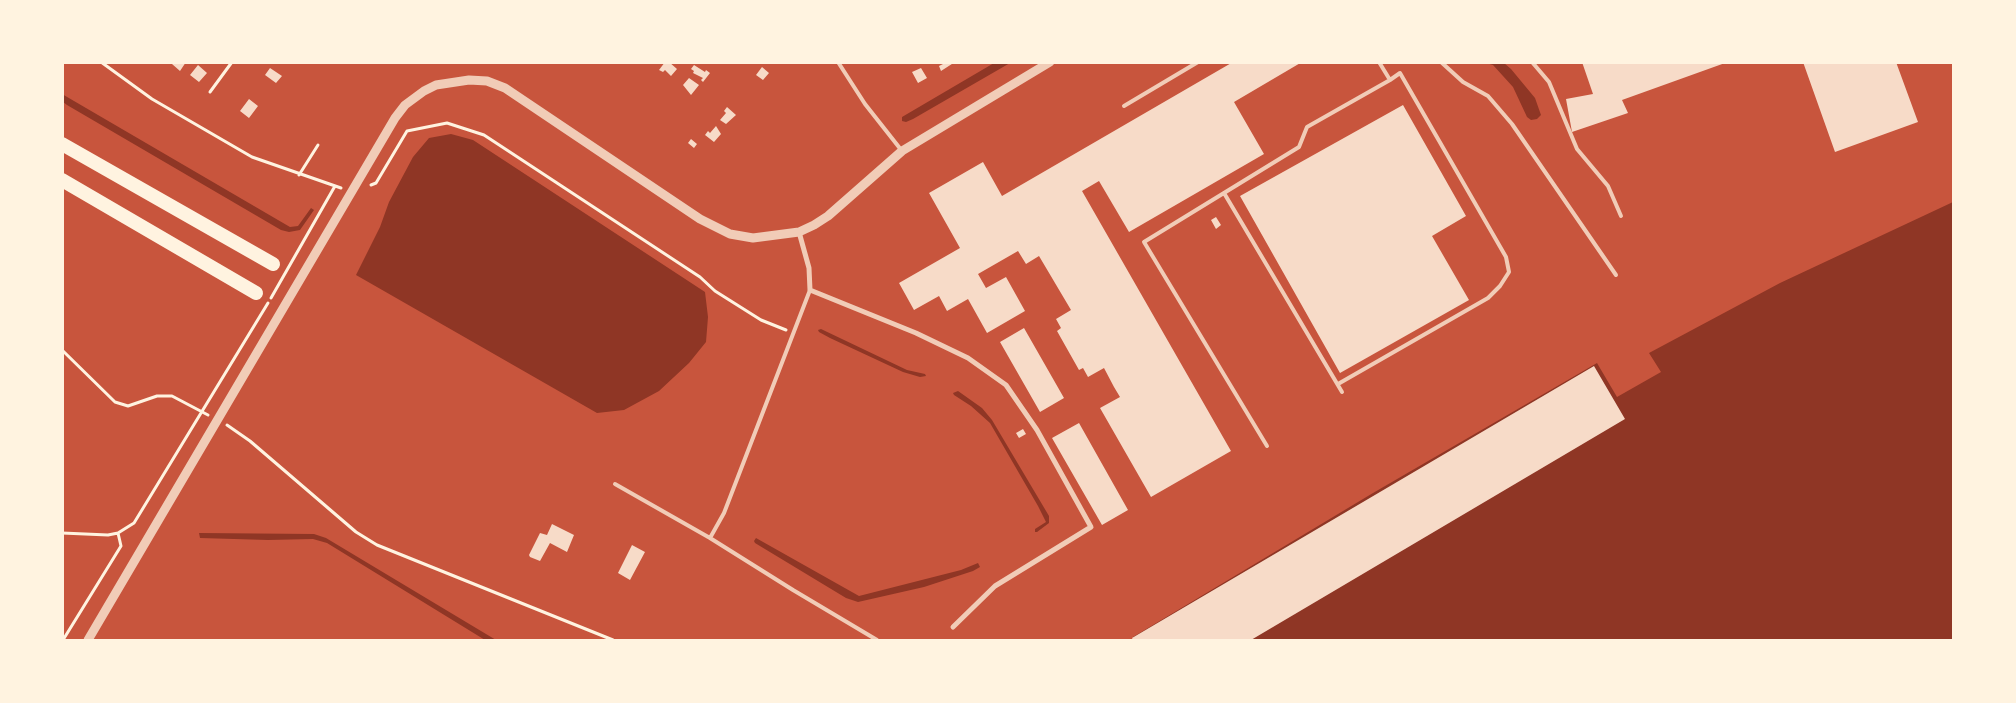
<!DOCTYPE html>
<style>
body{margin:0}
#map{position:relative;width:2016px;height:703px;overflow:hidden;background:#c8553d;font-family:"Sofia Sans Condensed",sans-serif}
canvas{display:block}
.frame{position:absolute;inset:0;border:64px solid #fff3e0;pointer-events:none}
</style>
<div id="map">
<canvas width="2016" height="703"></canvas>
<div class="frame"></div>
</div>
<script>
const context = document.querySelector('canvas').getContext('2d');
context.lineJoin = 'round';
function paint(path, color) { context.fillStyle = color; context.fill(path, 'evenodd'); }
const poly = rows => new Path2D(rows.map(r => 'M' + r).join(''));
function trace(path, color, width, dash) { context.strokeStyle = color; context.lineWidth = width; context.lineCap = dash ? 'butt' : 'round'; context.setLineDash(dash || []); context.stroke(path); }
const water = poly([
 [994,63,1010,63,913,119,906,122,902,121,902,117],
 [1486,63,1504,63,1511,69,1535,98,1541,115,1537,119,1531,120,1527,117,1513,87,1493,65],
 [62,94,290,227,298,226,311,208,314,210,300,230,289,232,281,230,67,105,63,102],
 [451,134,473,140,705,292,708,317,706,342,689,363,659,391,624,410,597,413,356,275,380,227,389,202,413,157,429,138],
 [1953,202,1953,640,1134,640,1133,637,1373,493,1597,363,1617,397,1661,372,1649,353,1780,283],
 [821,329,907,370,925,374,926,376,920,377,903,372,830,338,819,332,818,330],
 [958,391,982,408,992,420,1049,516,1049,523,1037,532,1035,532,1035,529,1046,522,1038,506,990,423,971,406,954,395,953,393],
 [199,533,314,534,326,538,496,640,485,640,327,543,313,539,268,540,200,538],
 [756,538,859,596,961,570,978,563,980,567,973,571,924,587,858,602,846,598,755,543,754,541]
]);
const building = poly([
 [173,62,186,62,180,71,172,64],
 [665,62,669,62,677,69,671,76,665,70,663,72,659,70],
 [942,62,955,62,941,71,939,66,943,64],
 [1233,62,1302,62,1234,102,1264,154,1129,232,1099,181,1082,191,1231,451,1151,497,1100,408,1120,397,1114,387,1104,368,1088,377,1083,368,1079,370,1057,331,1061,328,1056,319,1071,310,1039,256,1026,264,1018,251,978,274,986,288,1006,277,1025,311,987,333,968,299,947,311,939,296,914,310,899,283,960,248,929,193,983,162,1002,196],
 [1582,62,1725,62,1725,63,1622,100,1628,113,1572,132,1566,99,1593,94],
 [1803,62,1896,62,1918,122,1835,152],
 [198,65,207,73,199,82,190,75],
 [694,65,705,72,706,70,710,73,703,82,701,80,703,78,693,73,694,71,691,69],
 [762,67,769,73,763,80,756,75],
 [270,68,282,76,276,83,265,75],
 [921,68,927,78,918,83,912,72],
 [689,78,699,85,691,95,683,85],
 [249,99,258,106,249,118,240,111],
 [1403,105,1466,216,1432,236,1469,300,1340,373,1240,196],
 [727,107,736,115,726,124,720,120,726,113,724,111],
 [716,126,721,134,714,142,705,135,708,131,710,133],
 [691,139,697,144,694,148,688,143],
 [1216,217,1221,225,1216,229,1211,220],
 [1024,328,1064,398,1040,412,1000,342],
 [1594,366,1625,419,1251,640,1133,640,1132,638],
 [1079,423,1128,510,1102,525,1052,438],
 [1023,429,1026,434,1019,438,1016,433],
 [552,524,574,535,567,552,550,543,540,561,530,557,529,555,540,533,547,535],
 [632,545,645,552,630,580,618,573]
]);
const path = poly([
 [101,62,152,99,252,157,341,188],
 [210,92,232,62],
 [299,175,318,145],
 [371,185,376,183,407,131,447,123,484,135,700,277,715,291,761,320,786,330],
 [271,298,335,186],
 [62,350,115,402,128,406,157,396,172,396,208,415],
 [227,425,250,441,356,532,377,545,613,640],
 [62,533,108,535,118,533,134,523,268,303],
 [63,640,121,546,118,533]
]);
const service = poly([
 [838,62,865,104,902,151],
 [1441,62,1463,82,1488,96,1512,124,1616,275],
 [1532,62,1549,82,1577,149,1608,186,1621,216],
 [1124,106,1198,62],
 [1224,193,1342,392],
 [810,290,724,513,710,538,793,590,877,640],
 [1338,384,1488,298,1500,286,1509,272,1506,257,1400,73,1390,80],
 [1267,446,1144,242,1299,147,1307,127,1390,80,1379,62],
 [615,484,710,538]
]);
const minor = poly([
 [799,232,809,268,810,290,916,333,968,358,1006,385,1037,430,1091,527,995,586,953,627]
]);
const tertiary = poly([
 [88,640,395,118,405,105,424,91,436,85,469,80,487,81,505,88,700,219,730,234,753,238,799,232,814,225,828,216,902,151,1050,62]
]);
const motorway = poly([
 [62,144,273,264],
 [62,180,256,293]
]);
paint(water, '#8f3625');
paint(building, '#f7dbc8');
trace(path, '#fff3e0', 3);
trace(service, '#f1ccb7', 4);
trace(minor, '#f1ccb7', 5);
trace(tertiary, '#f1ccb7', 9);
trace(motorway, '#fff3e0', 14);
</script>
